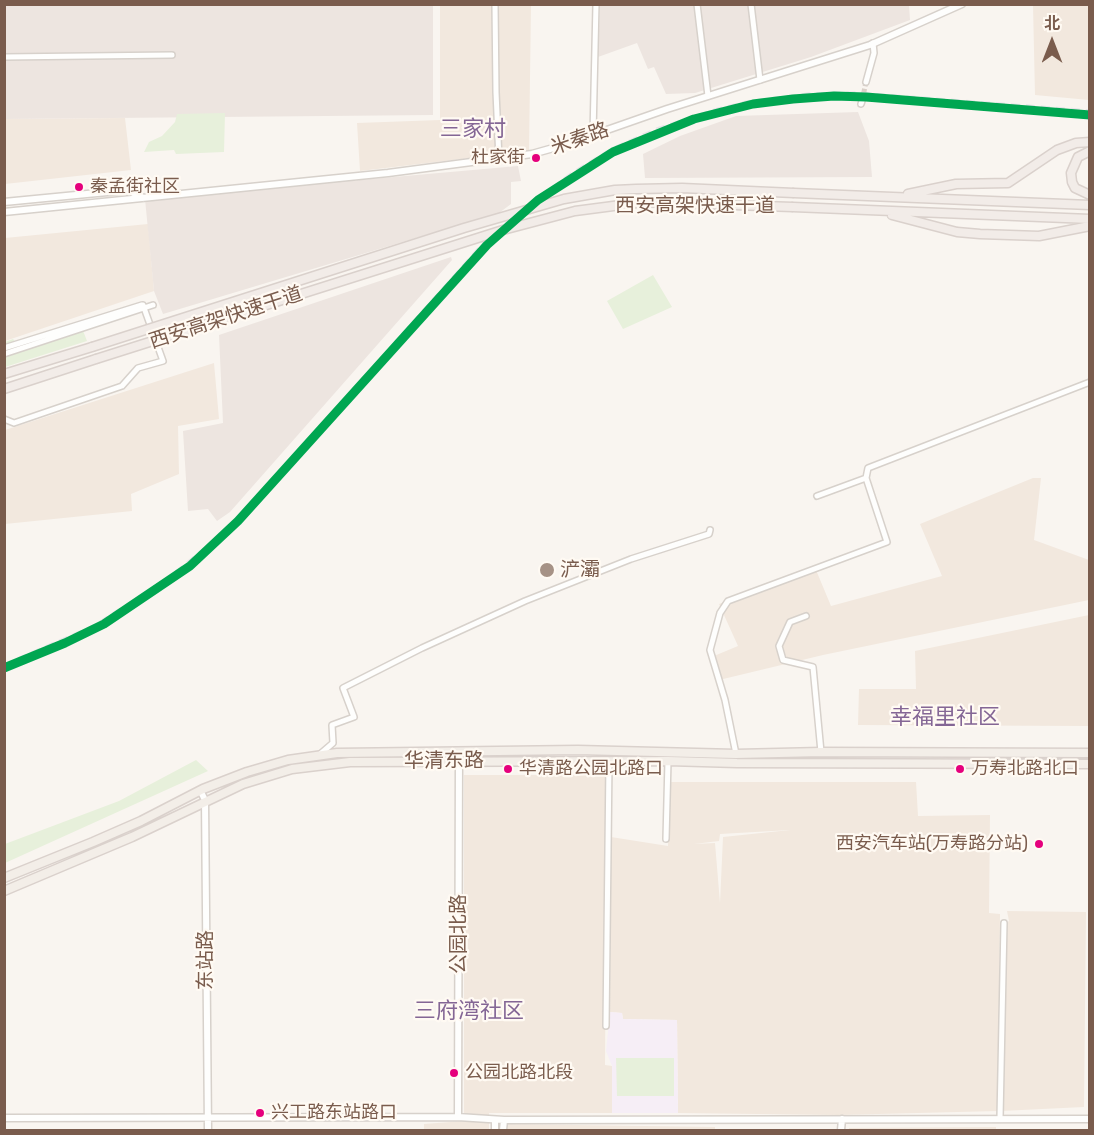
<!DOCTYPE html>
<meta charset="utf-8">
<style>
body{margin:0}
#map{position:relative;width:1094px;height:1135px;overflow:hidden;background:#f9f5f0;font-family:Rubik,"Noto Sans SC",sans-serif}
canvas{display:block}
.frame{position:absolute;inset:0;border:6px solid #7a5c4d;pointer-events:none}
.north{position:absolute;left:1022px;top:12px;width:60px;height:60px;-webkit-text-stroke:4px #fffaf3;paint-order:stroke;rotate:0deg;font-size:16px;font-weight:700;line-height:24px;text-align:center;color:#7a5c4d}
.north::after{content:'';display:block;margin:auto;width:21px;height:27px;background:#7a5c4d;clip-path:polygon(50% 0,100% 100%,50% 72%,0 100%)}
</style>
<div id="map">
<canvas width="1094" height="1135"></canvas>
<div class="frame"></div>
<div class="north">北</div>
</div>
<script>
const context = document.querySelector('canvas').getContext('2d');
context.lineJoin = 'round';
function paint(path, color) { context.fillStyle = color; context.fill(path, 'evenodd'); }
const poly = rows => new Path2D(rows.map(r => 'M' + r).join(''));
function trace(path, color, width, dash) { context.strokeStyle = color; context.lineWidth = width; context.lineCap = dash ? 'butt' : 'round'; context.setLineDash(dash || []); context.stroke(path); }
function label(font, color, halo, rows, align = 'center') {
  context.font = font + ' Rubik,"Noto Sans SC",sans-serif'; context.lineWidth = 4.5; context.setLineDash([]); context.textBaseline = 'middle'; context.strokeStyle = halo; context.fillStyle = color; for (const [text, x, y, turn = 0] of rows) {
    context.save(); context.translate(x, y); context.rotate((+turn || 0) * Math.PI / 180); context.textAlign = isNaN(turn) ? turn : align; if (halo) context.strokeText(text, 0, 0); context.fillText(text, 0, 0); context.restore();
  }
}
const residential = poly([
 [440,5,531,5,529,151,360,171,357,123,440,120],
 [1033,5,1089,5,1089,100,1035,95],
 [125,118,131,170,5,184,5,119],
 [148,224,154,291,5,341,5,238],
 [214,363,219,419,178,426,179,474,131,494,132,511,5,524,5,430],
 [1033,478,1041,478,1034,540,1089,560,1089,600,823,655,719,680,714,656,738,646,719,604,816,570,831,606,942,576,920,524],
 [1089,615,1089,726,858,725,859,689,916,689,915,651],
 [464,775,607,775,605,1065,612,1066,612,1113,489,1113,489,1130,424,1130,424,1124,464,1121],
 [669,782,916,782,918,816,990,815,989,913,1000,914,998,1111,838,1115,678,1113,677,1020,623,1019,622,1013,610,1012,611,837,668,846],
 [790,830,723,837,720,903,715,843,694,844,719,841,720,834],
 [1007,911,1086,912,1084,1107,1001,1111,1006,923,1009,921],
 [506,1124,715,1127,715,1130,505,1130],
 [996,1127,996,1130,849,1130,849,1128]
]);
const industrial = poly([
 [4,5,433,5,433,115,5,119],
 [600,5,909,5,910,20,811,57,695,93,666,94,654,67,648,69,637,43,598,57],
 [858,112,869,141,872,177,645,178,643,154,680,136,736,116],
 [518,166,521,181,511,182,511,204,499,213,163,314,154,291,145,199],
 [451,257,452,260,230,512,217,521,208,509,188,511,183,431,223,423,219,335]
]);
const education = poly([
 [610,1012,622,1013,623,1019,677,1020,678,1113,612,1113,612,1066,606,1051]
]);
const green = poly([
 [225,113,224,152,176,154,174,150,144,152,149,142,162,136,175,122,177,114],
 [653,275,672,307,623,329,607,301],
 [82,328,87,341,5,367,5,342,13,339,22,350],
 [196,760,208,771,5,863,5,844,119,801],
 [616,1058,674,1058,674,1096,617,1096]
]);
const minorTunnel = poly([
 [862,101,866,82]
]);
const minor = poly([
 [495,4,496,92,499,159],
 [697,4,708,96],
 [751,4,760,80],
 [4,57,172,55],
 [866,82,874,53,873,43],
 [861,104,862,101],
 [593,134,596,4],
 [4,348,142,305],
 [4,354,153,305],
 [4,419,14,423,122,386,138,368,163,361,143,305],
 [817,496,866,478],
 [806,616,790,622,779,646,783,660,813,667,821,752],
 [736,754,725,700,710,650,720,613,728,601,887,542,866,478,868,468,1090,382],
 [319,755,333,743,332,725,354,717,343,688,422,648,525,601,631,559,709,534,710,530],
 [666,839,668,761],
 [606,1026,609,761],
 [1000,1118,1004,923]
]);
const tertiary = poly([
 [4,202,128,190,143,198],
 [4,212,388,173,532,154,564,145,667,109,870,45,962,4],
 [200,790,205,800,208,1130],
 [458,1117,459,751],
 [4,1118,458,1117,504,1120,1090,1119],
 [495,1130,495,1120],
 [503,1130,504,1120],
 [841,1130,842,1119]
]);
const primary = poly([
 [4,878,93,842,141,821,203,789,247,772,288,760,337,753,578,750,736,754,821,752,1090,753],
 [4,891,132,837,243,784,292,769,350,762,668,761,737,763,1090,764]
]);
const trunk = poly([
 [1090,151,1078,157,1071,173,1072,182,1075,188,1090,195],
 [794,193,1090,205],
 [908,194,956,184,1008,183,1057,150,1076,143,1090,142],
 [793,207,1090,219],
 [892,215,957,232,980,234,1039,236,1090,226],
 [4,374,92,347],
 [4,389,96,359]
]);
const rail = poly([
 [4,664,94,625,167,578,208,545,237,517,306,442,485,240,536,198,574,171,612,148,657,128,715,109,747,101,809,93,855,92,1090,110]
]);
const trunkBridge = poly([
 [92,347,464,228,564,199,615,190,636,189,682,188,794,193],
 [96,359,503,230,575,211,644,202,793,207]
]);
const rail1 = poly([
 [4,668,65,643,104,624,190,566,238,521,487,245,538,200,613,152,694,119,753,104,793,99,834,96,866,97,1090,115]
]);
const markers = [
 [536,158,5,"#e5007d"],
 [79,187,5,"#e5007d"],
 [547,570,8,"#a69286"],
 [508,769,5,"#e5007d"],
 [960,769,5,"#e5007d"],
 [1039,844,5,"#e5007d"],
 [454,1073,5,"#e5007d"],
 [260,1113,5,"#e5007d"]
];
const busNames = [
 ["杜家街",525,158,"right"],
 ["秦孟街社区",90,187],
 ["华清路公园北路口",519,769],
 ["万寿北路北口",971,769],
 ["西安汽车站(万寿路分站)",1028,844,"right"],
 ["公园北路北段",465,1073],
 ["兴工路东站路口",271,1113]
];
const streetNames = [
 ["米秦路",580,139,-19],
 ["西安高架快速干道",695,206],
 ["西安高架快速干道",226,318,-18],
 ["华清东路",444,761],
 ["公园北路",459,934,-90],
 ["东站路",206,960,-90]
];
const poiNames = [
 ["浐灞",560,570]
];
const quarterNames = [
 ["三家村",473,130],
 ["幸福里社区",945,718],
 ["三府湾社区",469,1012]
];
paint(residential, '#f2e8de');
paint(industrial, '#ede5e0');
paint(education, '#f6eef6');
paint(green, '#e7f0db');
trace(minorTunnel, '#d9cfc7', 5, [5, 2.5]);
trace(minor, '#d7d1cb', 8);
trace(tertiary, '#d7d1cb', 9);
trace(primary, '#dad1cc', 11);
trace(trunk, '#dad1cc', 11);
trace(minor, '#fefefd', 5);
trace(tertiary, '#fefefd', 6);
trace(primary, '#f3eee8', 8);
trace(trunk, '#f2ece8', 8);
trace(rail, '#e6e3e7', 1.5, [9, 6]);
trace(trunkBridge, '#dad1cc', 11, []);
trace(trunkBridge, '#f2ece8', 8);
trace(rail1, '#00a651', 9);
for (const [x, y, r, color] of markers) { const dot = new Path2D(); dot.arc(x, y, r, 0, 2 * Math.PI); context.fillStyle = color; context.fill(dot); trace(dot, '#fffaf3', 2); }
label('18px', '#7a5c4d', '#fffaf3', busNames, 'left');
label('20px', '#7a5c4d', '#fffaf3', streetNames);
label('20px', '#7a5c4d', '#fffaf3', poiNames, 'left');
label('22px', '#846695', '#fffaf3', quarterNames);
</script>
